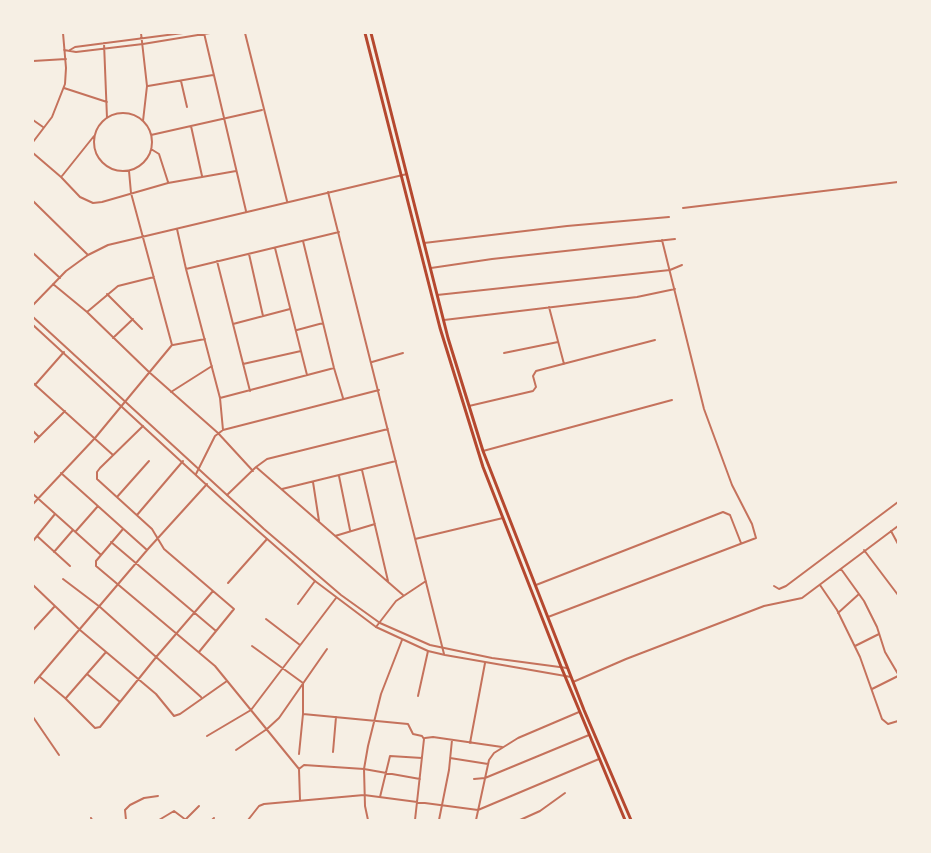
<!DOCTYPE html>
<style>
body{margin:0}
#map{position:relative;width:931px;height:853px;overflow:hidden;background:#f6efe4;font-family:Literata,serif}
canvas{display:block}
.frame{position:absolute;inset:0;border:34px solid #f6efe4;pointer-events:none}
</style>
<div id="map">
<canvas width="931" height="853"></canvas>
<div class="frame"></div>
</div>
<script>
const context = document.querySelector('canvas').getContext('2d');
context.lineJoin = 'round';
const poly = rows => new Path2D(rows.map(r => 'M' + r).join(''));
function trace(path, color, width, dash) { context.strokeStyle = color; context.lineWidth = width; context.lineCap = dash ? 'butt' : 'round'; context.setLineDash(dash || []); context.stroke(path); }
const minor = poly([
 [141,33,147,86,143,121],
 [204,33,246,211],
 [245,33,287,201],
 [104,43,107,118],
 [64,50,76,52,143,44,210,33],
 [70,50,75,47,183,33],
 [33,61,66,59],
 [181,81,187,107],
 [148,86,213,75],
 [64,88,107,102],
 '94 142a29 29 0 1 1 58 0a29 29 0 1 1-58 0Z',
 [33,120,43,127],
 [191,126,202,176],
 [151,135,262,110],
 [33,142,52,117,65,84,66,68,63,33],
 [151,149,159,154,168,182],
 [33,153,61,177,80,197,93,203,102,202,168,183,236,171],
 [62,176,94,136],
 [328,192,444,654],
 [33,201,88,255],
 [683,208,898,182],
 [177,229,186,269],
 [303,241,334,368,343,398],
 [424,243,567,226,669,217],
 [275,248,307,375],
 [33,253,60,278],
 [249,254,263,316],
 [217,261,250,391],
 [431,268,492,259,675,239],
 [53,284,87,312,118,286,154,277],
 [107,294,142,329],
 [437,295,670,270,682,265],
 [33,305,66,271,88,255,108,245,407,174],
 [549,307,564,364],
 [87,312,149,372,218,433,253,471],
 [444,320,637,297,675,289],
 [233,324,290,309],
 [297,330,323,323],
 [113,338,133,319],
 [173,345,205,339],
 [504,353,558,342],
 [372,362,403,353],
 [243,364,301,351],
 [33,383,113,455],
 [35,385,64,352],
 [171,392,212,366],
 [220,398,334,368],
 [469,406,533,391,536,387,533,376,536,371,655,340],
 [143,426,100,468,97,472,97,479,152,529,164,549,234,609,199,652],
 [223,430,220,398,186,269,339,232],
 [33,431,39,437],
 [33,443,65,411],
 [483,451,672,400],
 [256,467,403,595],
 [362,470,388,581],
 [61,473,147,550],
 [196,474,215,436,223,430,379,390],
 [339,476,350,530],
 [313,482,319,521],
 [282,489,396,461],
 [33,494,100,554],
 [227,495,256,467,267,459,388,429],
 [117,497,149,461],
 [33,504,95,438,172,345,131,193,129,171],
 [137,515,183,461],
 [123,529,96,561,96,566,215,666,299,769],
 [76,531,98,506],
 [891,531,898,544],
 [37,536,70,566],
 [335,536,375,524],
 [415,539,503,518],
 [33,541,55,514],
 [111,542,216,631],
 [864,550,898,595],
 [54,552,73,530],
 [841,569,864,601,877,627,885,652,898,674],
 [63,579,100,607,201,697],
 [228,583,267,539],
 [33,585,80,630,156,694,174,716,180,714,227,681],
 [536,585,723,512,730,515,741,543],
 [820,585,837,610,860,657,882,719,888,724,898,721],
 [774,586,779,589,786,586,898,502],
 [298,604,315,581],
 [838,613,859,594],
 [548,617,756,538,752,524,732,485,704,409,662,240],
 [266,619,300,645],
 [376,627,396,601,426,581],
 [33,630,55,606],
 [252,646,303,683,303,714,299,754],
 [855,646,879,634],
 [87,674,120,702],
 [40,677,65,698,95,728,100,727,157,656,213,591],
 [573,682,626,659,764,606,802,598,898,526],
 [33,684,148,549,207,484],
 [872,689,898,676],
 [418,696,428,651],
 [66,698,106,652],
 [303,714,408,724,413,734,422,736,424,739,415,820],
 [33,717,59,755],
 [207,736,251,710,336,598],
 [425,738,433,737,502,747],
 [470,743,485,663],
 [236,750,267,729,279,718,327,649],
 [333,752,336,717],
 [450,758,488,764],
 [474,779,485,778,589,735],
 [380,797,390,756,422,758],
 [300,800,299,769,304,765,364,769,420,779],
 [91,818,92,820],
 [186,819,199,806],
 [126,820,125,810,130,805,144,798,158,796],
 [159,820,174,811,186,820],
 [212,820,214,818],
 [248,820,259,806,264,804,364,795,478,810,599,759],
 [368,820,365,806,364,769,368,746,381,694,402,640],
 [439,820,449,770,452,740],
 [476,820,489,760,494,753,518,738,579,712],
 [520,820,540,811,565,793]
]);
const tertiary = poly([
 [33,317,264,529,341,595,380,623,430,645,492,658,567,668],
 [33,325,224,501,315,581,376,627,428,651,445,655,571,677]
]);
const primary = poly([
 [365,33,440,328,483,467,562,669,625,820],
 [371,33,448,338,483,451,584,710,631,820]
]);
trace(minor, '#c5725c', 2);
trace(tertiary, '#c5725c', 2);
trace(primary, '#b5482f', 3);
</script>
